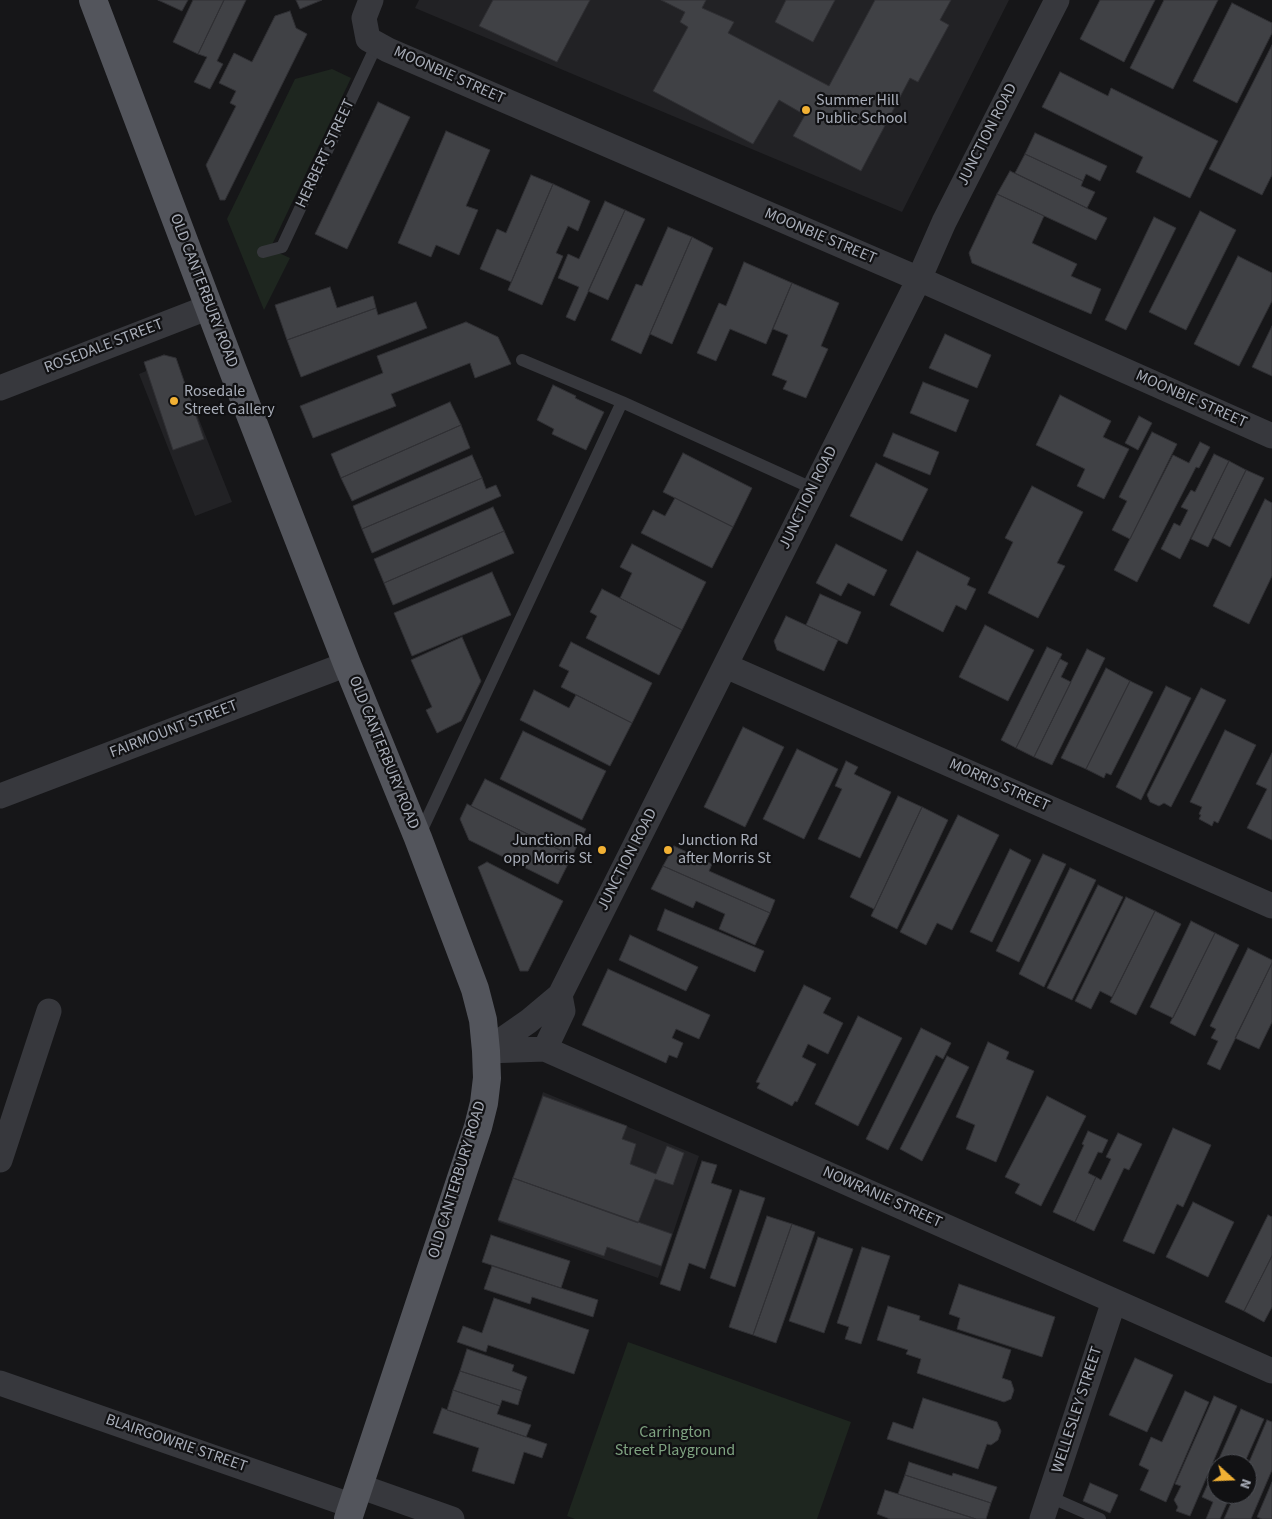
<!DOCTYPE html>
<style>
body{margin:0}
#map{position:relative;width:1272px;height:1519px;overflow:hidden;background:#161618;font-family:"Source Sans 3",sans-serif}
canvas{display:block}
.north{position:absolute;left:1207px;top:1454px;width:50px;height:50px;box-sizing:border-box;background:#111113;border:1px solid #4d4f55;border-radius:50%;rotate:110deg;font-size:14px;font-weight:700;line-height:20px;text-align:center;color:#a8adb8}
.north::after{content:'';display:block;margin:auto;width:18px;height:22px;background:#f2b134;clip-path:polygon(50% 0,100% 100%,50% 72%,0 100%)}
</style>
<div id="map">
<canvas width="1272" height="1519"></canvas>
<div class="north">N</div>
</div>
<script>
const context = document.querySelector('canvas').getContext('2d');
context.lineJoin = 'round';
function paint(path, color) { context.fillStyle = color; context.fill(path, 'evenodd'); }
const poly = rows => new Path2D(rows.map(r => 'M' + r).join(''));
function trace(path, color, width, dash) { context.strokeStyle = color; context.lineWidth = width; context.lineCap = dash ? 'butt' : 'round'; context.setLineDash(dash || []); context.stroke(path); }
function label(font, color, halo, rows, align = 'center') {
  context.font = font + ' "Source Sans 3",sans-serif'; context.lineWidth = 4.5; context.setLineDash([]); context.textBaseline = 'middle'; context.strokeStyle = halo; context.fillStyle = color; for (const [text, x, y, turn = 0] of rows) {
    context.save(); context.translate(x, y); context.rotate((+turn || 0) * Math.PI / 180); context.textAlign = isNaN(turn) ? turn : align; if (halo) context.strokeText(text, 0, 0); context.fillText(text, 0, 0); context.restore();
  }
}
const built = poly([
 [419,0,1009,0,902,212,415,8],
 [175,359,232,502,195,516,139,374],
 [543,1092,699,1156,658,1278,498,1222]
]);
const green = poly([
 [332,69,351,78,270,249,290,258,264,310,227,219,295,79],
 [628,1342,851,1422,817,1519,575,1519,567,1516]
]);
const building = poly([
 [158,0,188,0,182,11,158,0],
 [193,0,224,0,198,54,173,42,193,0],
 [224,0,246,0,217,61,223,64,210,89,194,82,207,57,198,54,224,0],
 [296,0,322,0,300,9,296,0],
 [493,0,590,0,557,62,479,26,493,0],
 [661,0,706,0,702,8,734,22,728,33,829,86,875,0,951,0,940,20,949,25,918,82,910,78,861,171,793,136,805,115,779,100,753,144,653,91,688,27,680,22,685,12,661,0],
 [786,0,835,0,813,42,775,22,786,0],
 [1100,0,1155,0,1124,62,1080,39,1100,0],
 [1164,0,1218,0,1173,89,1130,68,1164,0],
 [1232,3,1272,23,1272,33,1237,103,1193,81,1232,3],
 [290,11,296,28,307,34,225,200,220,200,206,165,236,106,230,103,236,91,219,83,234,53,252,62,275,16,290,11],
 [1272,45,1272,175,1262,195,1209,169,1272,45],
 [1060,72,1108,96,1111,88,1218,141,1190,198,1136,172,1143,157,1042,107,1060,72],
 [378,102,410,117,347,249,315,234,378,102],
 [446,131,490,150,466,206,478,210,459,255,436,245,431,257,398,243,446,131],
 [1035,133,1107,166,1100,181,1086,174,1083,181,1025,154,1035,133],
 [1025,154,1083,181,1081,186,1095,192,1087,208,1015,173,1025,154],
 [1010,171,1107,218,1096,240,997,194,1010,171],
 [531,175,553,184,511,282,480,269,497,229,506,233,531,175],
 [553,184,590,201,578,231,568,226,556,253,563,256,542,305,508,290,553,184],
 [997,194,1044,216,1032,243,1077,264,1071,276,1101,289,1091,314,972,263,969,253,997,194],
 [605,201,625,210,575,321,566,317,579,287,558,278,568,254,579,259,605,201],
 [625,210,645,219,608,300,588,291,625,210],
 [1200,211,1236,230,1186,330,1149,312,1200,211],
 [1154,217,1176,228,1126,330,1105,320,1154,217],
 [668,227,692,237,641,354,611,340,636,284,642,286,668,227],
 [692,237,713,248,672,344,650,334,692,237],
 [1238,256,1272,273,1272,301,1239,366,1194,344,1238,256],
 [744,262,792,283,766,344,730,329,716,361,697,353,719,303,726,306,744,262],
 [792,283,839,303,821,346,828,349,806,398,783,389,787,381,772,375,788,335,773,329,792,283],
 [330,287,337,308,373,296,376,308,287,340,275,305,330,287],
 [416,302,427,328,301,377,287,340,376,308,378,315,416,302],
 [466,322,498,337,511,364,475,378,470,363,391,394,396,406,313,438,300,406,383,373,377,356,466,322],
 [1272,326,1272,376,1252,367,1272,326],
 [945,334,991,355,977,388,929,368,945,334],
 [164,355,176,358,204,439,173,450,144,362,164,355],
 [923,382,969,400,956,432,910,413,923,382],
 [553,385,576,396,575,398,604,412,586,450,552,434,554,429,537,420,553,385],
 [1060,395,1111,421,1103,437,1129,449,1104,499,1077,486,1085,469,1036,445,1060,395],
 [450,402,461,425,341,478,331,454,450,402],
 [1139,416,1152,423,1138,450,1125,443,1139,416],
 [461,425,470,448,352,501,341,478,461,425],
 [1152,432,1177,444,1130,539,1112,530,1127,501,1119,497,1152,432],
 [893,433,939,452,930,475,883,456,893,433],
 [1200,442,1210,447,1199,468,1196,467,1137,582,1114,570,1173,455,1189,463,1200,442],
 [683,453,752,488,733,527,663,492,683,453],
 [1214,454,1229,461,1180,559,1161,549,1174,523,1180,526,1188,510,1181,507,1191,490,1195,492,1214,454],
 [472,455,482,478,362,529,353,506,472,455],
 [1229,461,1246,470,1208,547,1191,539,1229,461],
 [876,463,928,489,902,541,850,516,876,463],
 [1246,470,1264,478,1230,547,1213,538,1246,470],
 [482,478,486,489,496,485,501,496,372,553,362,529,482,478],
 [1032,486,1083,512,1057,563,1065,566,1038,618,988,593,1013,542,1005,538,1032,486],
 [675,498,733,527,712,568,641,533,653,510,665,516,675,498],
 [1265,499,1272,503,1272,576,1249,624,1213,606,1265,499],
 [493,507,504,531,384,583,374,559,493,507],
 [504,531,514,553,393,605,384,583,504,531],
 [632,544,706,582,682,630,620,598,632,573,620,567,632,544],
 [836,544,887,570,874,596,848,583,841,596,816,583,836,544],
 [917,551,970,578,967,585,976,589,966,610,956,605,943,632,890,605,917,551],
 [492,572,511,615,412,656,394,613,492,572],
 [602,589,682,630,659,675,586,638,597,616,590,612,602,589],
 [820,594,861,612,847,644,806,625,820,594],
 [786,616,838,640,824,671,777,650,774,641,786,616],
 [985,625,1034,650,1008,701,959,677,985,625],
 [462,637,481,681,461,721,437,733,426,710,432,707,411,660,462,637],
 [571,642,652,683,632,723,561,687,569,671,559,666,571,642],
 [1047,647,1062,654,1016,748,1001,740,1047,647],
 [1087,649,1105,658,1052,765,1034,757,1087,649],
 [1060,659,1068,663,1061,677,1071,682,1034,757,1016,748,1060,659],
 [1106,668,1130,681,1086,769,1061,758,1106,668],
 [1130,681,1153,692,1111,775,1106,773,1104,778,1086,769,1130,681],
 [1166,686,1191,698,1141,800,1116,787,1166,686],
 [1201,688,1226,700,1171,807,1164,803,1159,806,1150,802,1147,795,1201,688],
 [534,690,569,708,576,695,632,723,610,766,520,720,534,690],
 [743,727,784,747,745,827,704,807,743,727],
 [1225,730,1256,745,1218,823,1214,821,1212,826,1199,819,1201,815,1199,814,1202,807,1190,802,1225,730],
 [523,731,606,771,582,820,500,779,523,731],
 [797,749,838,769,804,839,763,819,797,749],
 [1272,753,1272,840,1247,828,1267,789,1256,784,1272,753],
 [846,761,858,767,854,774,891,792,860,858,818,839,842,789,835,786,846,761],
 [485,779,586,829,572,856,471,806,485,779],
 [898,796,922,807,874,909,850,897,898,796],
 [467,804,572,856,558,884,469,840,460,819,467,804],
 [922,807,948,820,897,929,871,916,922,807],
 [958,815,999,835,952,930,937,923,926,945,900,932,958,815],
 [674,846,712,864,709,871,775,900,770,913,663,866,674,846],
 [1010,849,1031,860,992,942,970,932,1010,849],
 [1043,854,1066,864,1019,962,996,951,1043,854],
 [487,862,563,901,528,971,520,971,478,867,487,862],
 [663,866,770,913,755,945,719,929,725,914,696,901,693,908,651,889,663,866],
 [1070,868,1096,880,1044,987,1019,974,1070,868],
 [1098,885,1123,897,1072,1000,1047,988,1098,885],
 [1126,897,1155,911,1112,997,1100,991,1091,1009,1075,1001,1126,897],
 [665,909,764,951,755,972,657,930,665,909],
 [1155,911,1181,924,1136,1015,1110,1002,1155,911],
 [1191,921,1215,933,1173,1018,1150,1007,1191,921],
 [1215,933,1239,945,1195,1036,1170,1023,1215,933],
 [630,935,698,967,686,991,619,960,630,935],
 [1248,948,1272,960,1272,963,1220,1070,1207,1064,1218,1041,1211,1038,1216,1029,1210,1026,1248,948],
 [1272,963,1272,1022,1259,1049,1235,1038,1272,963],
 [608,969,710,1015,699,1039,676,1029,672,1038,683,1043,677,1058,669,1055,666,1063,582,1025,608,969],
 [804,985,831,998,823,1013,843,1023,828,1054,808,1044,802,1057,816,1064,797,1102,795,1101,792,1106,757,1088,760,1083,756,1082,804,985],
 [858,1016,902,1038,858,1126,815,1104,858,1016],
 [921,1028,951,1043,943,1059,936,1055,888,1150,866,1139,921,1028],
 [988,1042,1009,1052,1006,1059,1034,1071,996,1162,966,1149,975,1125,956,1117,988,1042],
 [947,1056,969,1067,922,1161,900,1149,947,1056],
 [543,1096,627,1126,622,1139,636,1144,630,1164,656,1174,667,1146,684,1153,673,1185,655,1179,638,1223,513,1178,543,1096],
 [1047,1096,1086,1116,1041,1206,1015,1193,1020,1184,1005,1177,1047,1096],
 [1173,1128,1211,1145,1183,1207,1177,1204,1154,1254,1123,1241,1173,1128],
 [1088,1131,1108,1140,1102,1153,1098,1152,1088,1173,1096,1177,1075,1222,1053,1212,1084,1145,1082,1144,1088,1131],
 [1118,1133,1142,1144,1129,1170,1124,1168,1094,1231,1075,1222,1096,1177,1101,1180,1111,1159,1106,1157,1118,1133],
 [702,1161,717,1165,711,1183,732,1190,705,1269,689,1263,680,1291,660,1284,702,1161],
 [513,1178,672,1234,661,1266,607,1247,604,1256,498,1220,513,1178],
 [740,1190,765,1198,735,1287,710,1278,740,1190],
 [1193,1202,1234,1222,1208,1277,1166,1257,1193,1202],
 [1268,1215,1272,1217,1272,1256,1244,1311,1225,1302,1268,1215],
 [767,1216,792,1224,753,1335,729,1327,767,1216],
 [792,1224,815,1232,776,1343,753,1335,792,1224],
 [491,1235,570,1261,561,1288,482,1262,491,1235],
 [818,1237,853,1249,824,1333,789,1321,818,1237],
 [862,1247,890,1256,861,1344,845,1339,849,1327,837,1323,862,1247],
 [1272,1256,1272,1307,1264,1322,1244,1311,1272,1256],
 [492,1266,598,1300,593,1317,532,1297,530,1304,484,1289,492,1266],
 [959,1284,1055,1317,1042,1357,957,1329,960,1318,949,1314,959,1284],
 [494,1298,589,1330,574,1374,488,1345,486,1352,457,1342,463,1326,482,1333,494,1298],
 [888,1306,920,1316,919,1320,1011,1350,1002,1378,1011,1381,1014,1390,1011,1399,1004,1402,917,1373,921,1359,906,1354,908,1350,877,1340,888,1306],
 [467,1349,514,1365,512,1371,527,1377,522,1391,460,1371,467,1349],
 [1135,1358,1173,1375,1147,1432,1109,1415,1135,1358],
 [460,1371,522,1391,518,1405,502,1400,500,1406,453,1390,460,1371],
 [453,1390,500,1406,497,1414,531,1425,526,1437,447,1410,453,1390],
 [1185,1391,1209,1402,1166,1502,1140,1490,1149,1470,1139,1465,1151,1437,1162,1442,1185,1391],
 [1214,1396,1237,1406,1190,1516,1176,1511,1178,1507,1174,1500,1181,1486,1175,1484,1214,1396],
 [923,1398,997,1422,1001,1431,998,1440,991,1445,987,1444,978,1469,887,1439,893,1422,913,1429,923,1398],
 [442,1408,547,1444,542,1458,524,1452,514,1484,472,1471,479,1448,433,1433,442,1408],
 [1241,1409,1264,1419,1244,1464,1217,1464,1217,1494,1231,1494,1220,1519,1206,1519,1213,1502,1202,1497,1241,1409],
 [1267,1420,1272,1422,1272,1470,1251,1519,1224,1519,1235,1494,1247,1494,1247,1467,1267,1420],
 [909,1462,952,1476,953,1473,997,1487,991,1503,905,1475,909,1462],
 [905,1475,991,1503,986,1519,976,1519,898,1494,905,1475],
 [1272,1482,1272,1519,1262,1519,1257,1517,1272,1482],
 [1090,1483,1118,1495,1110,1513,1083,1501,1090,1483],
 [885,1490,898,1494,976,1519,890,1519,877,1514,885,1490]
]);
const lane = poly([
 [263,252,282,247,377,44],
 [522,360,622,402,814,489],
 [419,836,622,402],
 [1050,1497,1100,1519]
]);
const street = poly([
 [371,0,364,18,368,39,388,50,919,279,1272,436],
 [0,388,209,307],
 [726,666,1272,906],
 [0,796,347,664],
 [545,1049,563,1011,560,995],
 [486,1051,529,1021,560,995,919,279,944,222,1057,0],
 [486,1051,545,1049,1272,1371],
 [0,1160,49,1011],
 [0,1383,353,1506],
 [359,1486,452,1519],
 [1042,1519,1114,1301]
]);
const primary = poly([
 [93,0,232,368,347,664,418,838,475,989,483,1020,486,1051,487,1078,484,1103,478,1127,348,1519]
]);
const markers = [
 [806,110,5,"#f2b134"],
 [174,401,5,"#f2b134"],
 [602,850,5,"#f2b134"],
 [668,850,5,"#f2b134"]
];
const streetNames = [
 ["MOONBIE STREET",449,76,24],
 ["JUNCTION ROAD",988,135,-63],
 ["HERBERT STREET",326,154,-65],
 ["MOONBIE STREET",820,237,23],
 ["OLD CANTERBURY ROAD",203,291,69],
 ["ROSEDALE STREET",104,347,-21],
 ["MOONBIE STREET",1191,400,24],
 ["JUNCTION ROAD",809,498,-64],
 ["FAIRMOUNT STREET",174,730,-21],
 ["OLD CANTERBURY ROAD",383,753,68],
 ["MORRIS STREET",999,786,24],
 ["JUNCTION ROAD",628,860,-63],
 ["OLD CANTERBURY ROAD",458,1180,-73],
 ["NOWRANIE STREET",882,1198,24],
 ["WELLESLEY STREET",1078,1410,-72],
 ["BLAIRGOWRIE STREET",176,1444,19]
];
const poiNames = [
 ["Summer Hill",816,101],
 ["Public School",816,119],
 ["Rosedale",184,392],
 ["Street Gallery",184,410],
 ["Junction Rd",592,841,"right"],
 ["opp Morris St",592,859,"right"],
 ["Junction Rd",678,841],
 ["after Morris St",678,859]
];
const parkNames = [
 ["Carrington",675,1433],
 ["Street Playground",675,1451]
];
paint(built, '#222225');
paint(green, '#1e261f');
paint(building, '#404145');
trace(building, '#303034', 1);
trace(lane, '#37383d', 12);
trace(street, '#37383d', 25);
trace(primary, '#53555c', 28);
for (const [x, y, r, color] of markers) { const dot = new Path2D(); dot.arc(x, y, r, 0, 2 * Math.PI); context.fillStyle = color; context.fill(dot); trace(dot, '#111113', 2); }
label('16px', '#a8adb8', '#111113', streetNames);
label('16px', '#a8adb8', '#111113', poiNames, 'left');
label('16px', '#7fa381', '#111113', parkNames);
</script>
